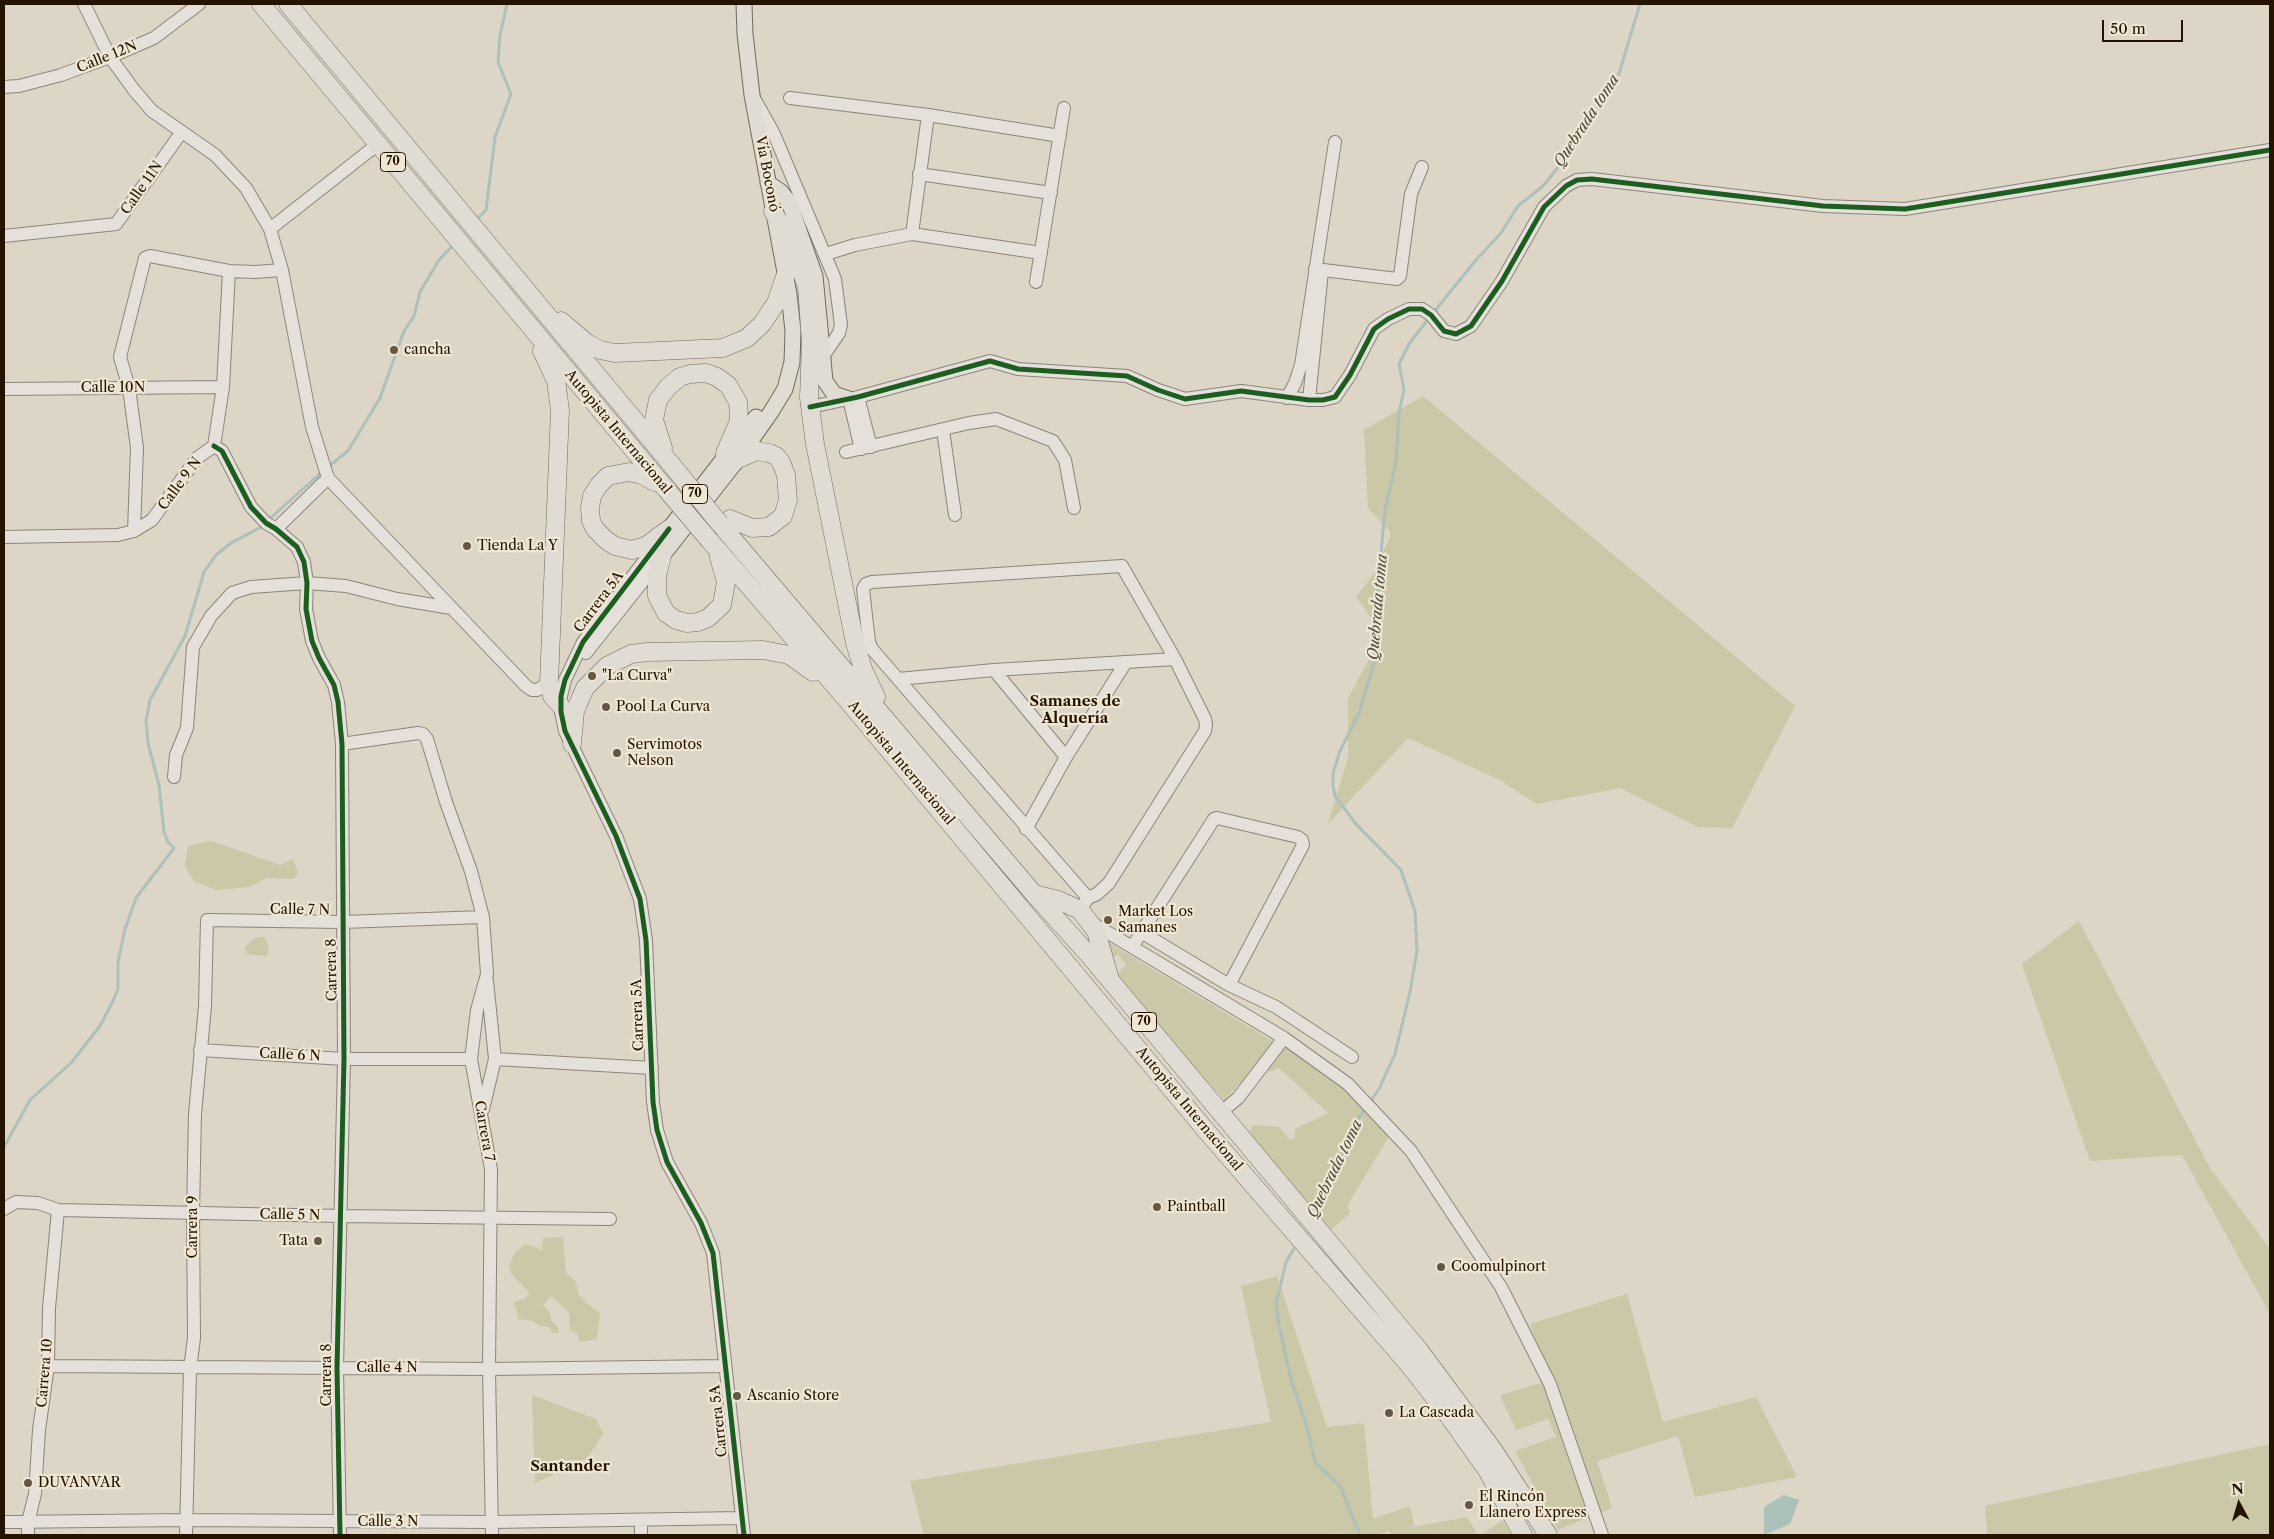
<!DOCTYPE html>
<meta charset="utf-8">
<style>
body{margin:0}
#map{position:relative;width:2274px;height:1539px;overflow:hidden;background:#ddd5c6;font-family:"Libre Caslon Text",serif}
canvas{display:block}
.frame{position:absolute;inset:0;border:5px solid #241300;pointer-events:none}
.north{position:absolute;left:2214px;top:1479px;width:50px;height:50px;-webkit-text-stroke:4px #efe6d4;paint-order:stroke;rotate:354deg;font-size:14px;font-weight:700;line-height:20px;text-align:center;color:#241300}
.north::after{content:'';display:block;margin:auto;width:18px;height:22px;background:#241300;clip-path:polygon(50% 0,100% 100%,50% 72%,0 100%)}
.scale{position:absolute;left:2102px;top:20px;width:81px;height:22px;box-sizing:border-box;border:2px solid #241300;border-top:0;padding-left:6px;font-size:15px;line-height:18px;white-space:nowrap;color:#241300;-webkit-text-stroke:4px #efe6d4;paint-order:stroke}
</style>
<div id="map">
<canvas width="2274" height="1539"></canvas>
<div class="frame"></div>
<div class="north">N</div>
<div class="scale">50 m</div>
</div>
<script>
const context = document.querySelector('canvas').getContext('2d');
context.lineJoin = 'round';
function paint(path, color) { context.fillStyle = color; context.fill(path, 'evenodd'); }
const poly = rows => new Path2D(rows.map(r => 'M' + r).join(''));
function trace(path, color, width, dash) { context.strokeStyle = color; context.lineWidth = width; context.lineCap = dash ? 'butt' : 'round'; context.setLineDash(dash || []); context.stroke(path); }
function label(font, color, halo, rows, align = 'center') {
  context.font = font + ' "Libre Caslon Text",serif'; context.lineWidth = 4.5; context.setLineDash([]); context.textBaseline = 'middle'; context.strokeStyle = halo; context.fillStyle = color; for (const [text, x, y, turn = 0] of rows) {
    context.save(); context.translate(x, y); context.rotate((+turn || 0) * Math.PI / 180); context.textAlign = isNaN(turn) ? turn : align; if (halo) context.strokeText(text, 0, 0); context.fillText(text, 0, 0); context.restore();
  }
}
const green = poly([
 [1423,396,1795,706,1732,828,1698,827,1620,788,1537,804,1498,779,1408,738,1328,824,1348,757,1348,698,1383,634,1356,597,1376,571,1391,533,1368,508,1364,430],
 [212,841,280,865,293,859,298,872,294,879,267,878,249,887,216,890,201,884,194,881,185,867,188,846],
 [2079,921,2210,1168,2270,1249,2270,1314,2182,1155,2090,1161,2022,964],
 [264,937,269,947,267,956,247,954,245,947,255,938],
 [1106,941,1277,1044,1224,1100,1113,978,1126,965,1118,954,1108,961],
 [1286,1041,1343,1083,1391,1133,1347,1206,1351,1212,1330,1231,1249,1133,1253,1125,1279,1127,1290,1140,1295,1138,1295,1129,1328,1113,1279,1068,1270,1072,1265,1068],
 [563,1237,566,1273,576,1282,578,1294,590,1306,600,1313,597,1339,580,1342,577,1333,570,1330,569,1312,551,1296,543,1306,550,1312,551,1320,558,1327,559,1333,553,1333,549,1327,540,1326,533,1321,518,1319,517,1310,513,1303,525,1298,530,1293,511,1274,509,1266,515,1252,526,1244,542,1250,543,1238],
 [1277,1276,1327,1427,1364,1423,1373,1519,1410,1506,1414,1525,1408,1528,1467,1517,1478,1535,1391,1535,1389,1531,1379,1535,1342,1535,1341,1533,1320,1535,924,1535,910,1481,1271,1422,1241,1286],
 [1627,1294,1663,1422,1756,1397,1797,1477,1695,1497,1678,1436,1597,1461,1612,1508,1558,1530,1515,1451,1556,1437,1548,1419,1516,1430,1500,1395,1544,1382,1572,1471,1582,1467,1530,1324],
 [532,1395,596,1419,603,1434,586,1460,553,1460,553,1475,535,1483],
 [2270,1444,2270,1535,1987,1535,1985,1506],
 [1503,1520,1511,1535,1481,1535]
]);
const water = poly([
 [1784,1495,1799,1500,1790,1524,1764,1535,1764,1507]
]);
const stream = poly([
 [476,220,486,210,495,137,511,94,498,62,500,35,507,4],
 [1433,313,1476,260,1501,233,1518,206,1543,186,1569,154,1618,77,1640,4],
 [329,466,348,451,380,398,404,331,414,316,420,292,439,260,453,245],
 [267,521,322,472],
 [1370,1102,1379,1089,1395,1054,1410,992,1417,951,1415,911,1401,870,1356,824,1335,796,1333,786,1333,773,1340,751,1359,713,1376,656,1377,596,1385,510,1396,462,1399,413,1404,389,1399,364,1409,344,1429,318],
 [4,1147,30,1100,71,1063,100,1026,112,1003,118,989,118,962,125,929,136,898,174,848,168,842,164,832,159,785,148,743,146,721,150,700,185,636,204,572,216,555,231,543,263,526],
 [1314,1216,1338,1165,1353,1127,1366,1107],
 [1296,1245,1286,1262,1276,1304,1279,1326,1291,1379,1308,1431,1315,1462,1340,1486,1360,1535]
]);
const minor = poly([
 [84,4,110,57,134,90,152,111,215,155,246,188,270,229,282,270,312,427,328,478,526,686,532,690,537,690,549,683],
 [4,87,19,86,61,75,110,57,154,38,199,4],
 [790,98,928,115,1060,136],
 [755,100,774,134,835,279,841,325,839,333,822,358],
 [919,174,1051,193],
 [270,229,378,144],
 [912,234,928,115],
 [4,236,116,224,181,133],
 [826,254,855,245,912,234,1041,253],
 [1315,269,1397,279,1400,276,1411,194,1422,167],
 [1036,282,1064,108],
 [4,389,223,387],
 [858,397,871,447],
 [1287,398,1295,383,1301,365,1335,142],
 [849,399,861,449],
 [1309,400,1322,271],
 [810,407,858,397,990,361,1018,369,1127,376,1158,390,1185,399,1241,391,1309,400,1323,400,1335,397,1350,375,1374,329,1388,319,1409,309,1422,309,1431,315,1444,331,1456,334,1471,326,1502,281,1544,207,1566,186,1577,180,1592,179,1823,206,1905,209,2270,150],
 [943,430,955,515],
 [214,446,222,451,251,507,266,523,276,529,297,547,304,562,307,583,306,609,312,641,319,658,334,685,338,702,342,744,344,1059,337,1368,340,1535],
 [214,446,223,387,229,271],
 [846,452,969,423,996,419,1053,441,1065,460,1074,508],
 [276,529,328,478],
 [134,531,137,448,129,388,120,357,145,258,150,256,229,271,255,272,282,270],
 [4,537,118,535,134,531,152,520,197,458,214,446],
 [660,540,583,642,565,680,561,696,561,712,565,731,616,836,640,899,646,940,653,1102,657,1130,667,1162,701,1223,713,1253,744,1535],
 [586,653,659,561],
 [994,670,1066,757],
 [898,679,994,670,1175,659],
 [342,744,418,733,423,734,427,739,446,802,471,871,483,917,487,974,477,1010,471,1059,491,1169,489,1369,492,1535],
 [174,777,176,755,187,728,193,647,211,616,232,593,251,587,307,583,346,586,397,599,451,608],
 [1026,829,1066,757,1126,662],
 [1080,910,1088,898,1097,894,1109,883,1205,731,1206,725,1205,719,1175,659,1122,566,872,582,866,584,863,589,869,642,872,649,1088,898],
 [1092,923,1284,1038,1348,1084,1411,1151,1501,1287,1550,1384,1602,1535],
 [1141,932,1229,985,1276,1007,1352,1057],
 [1132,947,1214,819,1217,818,1298,837,1302,840,1303,845,1229,985],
 [200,1050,344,1059,471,1059],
 [495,1059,652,1068],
 [483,1109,495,1059,487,981],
 [1220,1113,1238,1098,1284,1038],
 [4,1209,16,1202,38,1203,58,1210,341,1216,610,1219],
 [48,1366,489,1369,725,1366],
 [4,1522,186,1520,492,1522,742,1518],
 [28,1535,28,1522,35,1494,39,1430,48,1366,49,1308,58,1210],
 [186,1535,190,1369,194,1338,193,1213,195,1114,205,1006,207,920,343,922,483,917],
 [641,1535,641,1521]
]);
const major = poly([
 [768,183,781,192,789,202,815,276,825,381,834,394,849,399],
 [669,529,756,417],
 [662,556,738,459,771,412,785,389,792,362,793,331,789,294,752,95,745,34,744,4]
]);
const highway = poly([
 [261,4,666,489],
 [288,4,671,464],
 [773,211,796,255,807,287,811,342,809,398,815,444,855,643,863,669,876,697],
 [561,321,587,343,600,350,615,353,723,348,747,338,762,324,776,303,786,274],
 [542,351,556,381,560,410,549,683,552,696,560,705],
 [663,448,654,420,658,400,668,387,680,377,690,374,706,373,717,377,728,385,738,402,739,421,725,453],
 [655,482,642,475,629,472,608,476,599,485,592,496,590,508,591,521,595,529,606,540,615,546,632,550,646,546,669,529],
 [730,519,752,528,769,527,783,516,788,500,786,475,781,462,776,456,769,453,757,451,738,459],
 [720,524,1034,894,1089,955,1419,1350,1494,1451,1548,1535],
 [710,541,848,701,1208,1133,1410,1366,1448,1415,1487,1470,1523,1535],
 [662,556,657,576,657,596,666,613,676,620,687,623,698,622,708,618,722,605,726,582,719,557],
 [572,744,575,711,585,688,607,666,631,654,647,652,763,650,789,655,813,672],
 [1034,894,1058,900,1080,910,1096,931,1109,976]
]);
const highwayBridge = poly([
 [671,464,720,524],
 [666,489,710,541]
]);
const cycleway = poly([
 [810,407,858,397,990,361,1018,369,1127,376,1158,390,1185,399,1241,391,1309,400,1323,400,1335,397,1350,375,1374,329,1388,319,1409,309,1422,309,1431,315,1444,331,1456,334,1471,326,1502,281,1544,207,1566,186,1577,180,1592,179,1823,206,1905,209,2270,150],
 [214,446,222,451,251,507,266,523,276,529,297,547,304,562,307,583,306,609,312,641,319,658,334,685,338,702,342,744,344,1059,337,1368,340,1535],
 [669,529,583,642,565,680,561,696,561,712,565,731,616,836,640,899,646,940,653,1102,657,1130,667,1162,701,1223,713,1253,744,1535]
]);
const markers = [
 [394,350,5,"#655745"],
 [467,546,5,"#655745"],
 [592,676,5,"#655745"],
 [606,707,5,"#655745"],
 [617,753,5,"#655745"],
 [1108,920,5,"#655745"],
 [1157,1207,5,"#655745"],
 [318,1241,5,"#655745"],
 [1441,1267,5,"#655745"],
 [737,1396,5,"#655745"],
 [1389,1413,5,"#655745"],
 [28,1483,5,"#655745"],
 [1469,1505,5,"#655745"]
];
const shields = [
 [393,162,25],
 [695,494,25],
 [1144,1022,25]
];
const shieldNames = [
 ["70",393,162],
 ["70",695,494],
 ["70",1144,1022]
];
const streetNames = [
 ["Calle 12N",107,57,-22],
 ["Vía Boconó",767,174,79],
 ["Calle 11N",142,188,-55],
 ["Calle 10N",113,388],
 ["Autopista Internacional",618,432,50],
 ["Calle 9 N",180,484,-53],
 ["Carrera 5A",599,602,-53],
 ["Autopista Internacional",901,763,50],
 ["Calle 7 N",300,910,1],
 ["Carrera 8",332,970,-91],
 ["Carrera 5A",638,1015,-92],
 ["Calle 6 N",290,1055,3],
 ["Autopista Internacional",1189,1109,50],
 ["Carrera 7",484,1131,80],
 ["Calle 5 N",290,1215,1],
 ["Carrera 9",193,1227,-90],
 ["Calle 4 N",387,1368],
 ["Carrera 10",45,1373,-85],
 ["Carrera 8",327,1375,-90],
 ["Carrera 5A",719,1421,-96],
 ["Calle 3 N",388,1522]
];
const poiNames = [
 ["cancha",404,350],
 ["Tienda La Y",477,546],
 ["\"La Curva\"",602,676],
 ["Pool La Curva",616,707],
 ["Servimotos",627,745],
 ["Nelson",627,761],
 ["Market Los",1118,912],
 ["Samanes",1118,928],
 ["Paintball",1167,1207],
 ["Tata",308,1241,"right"],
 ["Coomulpinort",1451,1267],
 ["Ascanio Store",747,1396],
 ["La Cascada",1399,1413],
 ["DUVANVAR",38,1483],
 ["El Rincón",1479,1497],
 ["Llanero Express",1479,1513]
];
const waterNames = [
 ["Quebrada toma",1587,121,-57],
 ["Quebrada toma",1378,607,-85],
 ["Quebrada toma",1335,1169,-64]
];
const neighbourhoodNames = [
 ["Samanes de",1075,702],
 ["Alquería",1075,719],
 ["Santander",570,1467]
];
paint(green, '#cac8a7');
paint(water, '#abc1ba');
trace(stream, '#abc1ba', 3);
trace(minor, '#8b847a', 14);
trace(major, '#716a60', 17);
trace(highway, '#716a60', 19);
trace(minor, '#e5e1da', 12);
trace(major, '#e0dcd3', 15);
trace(highway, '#e0dcd3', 18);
trace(highwayBridge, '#716a60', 19, []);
trace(highwayBridge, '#e0dcd3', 18);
trace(cycleway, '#1b5e20', 5);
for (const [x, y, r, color] of markers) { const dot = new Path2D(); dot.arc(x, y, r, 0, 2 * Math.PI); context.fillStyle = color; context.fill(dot); trace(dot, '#efe6d4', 2); }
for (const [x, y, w] of shields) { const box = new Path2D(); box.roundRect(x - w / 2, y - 9.5, w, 19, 4); context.fillStyle = '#efe6d4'; context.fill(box); trace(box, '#241300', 1); }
label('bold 12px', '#241300', null, shieldNames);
label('14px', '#241300', '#efe6d4', streetNames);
label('14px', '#241300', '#efe6d4', poiNames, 'left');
label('italic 15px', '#4c4d3f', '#efe6d4', waterNames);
label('bold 15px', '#241300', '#efe6d4', neighbourhoodNames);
</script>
